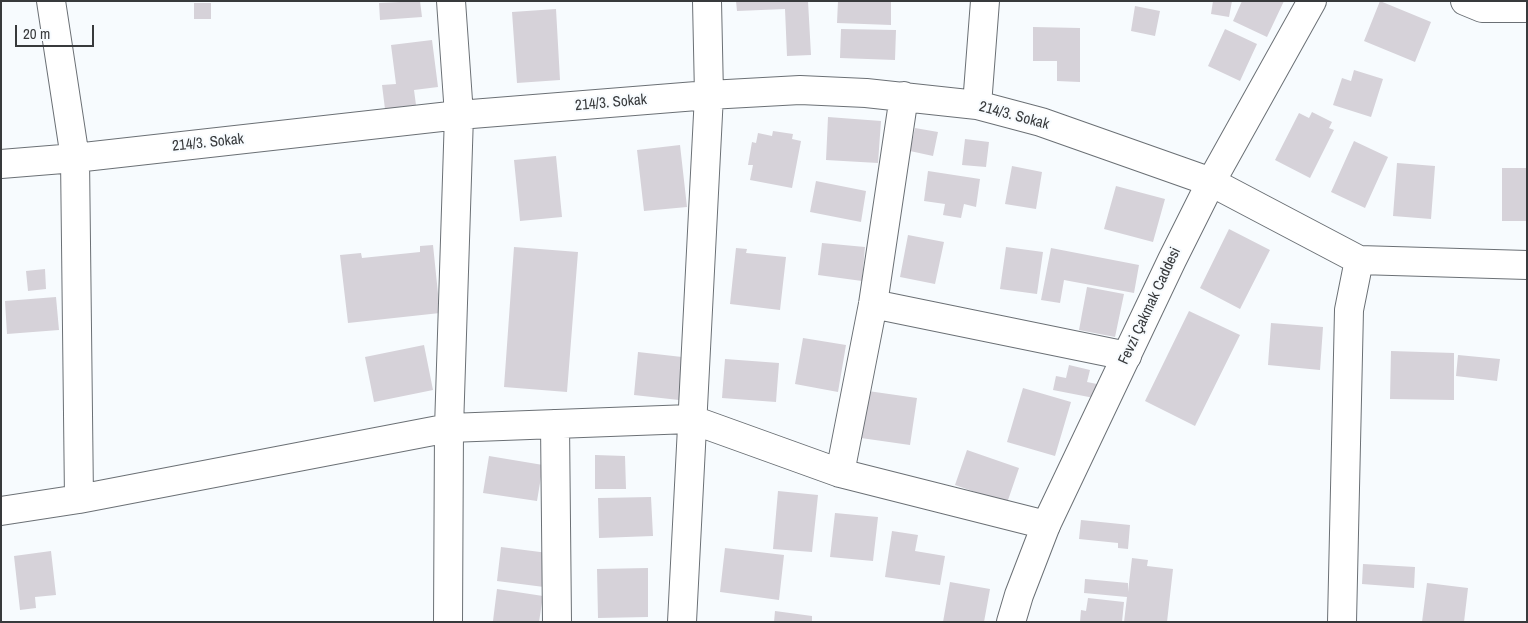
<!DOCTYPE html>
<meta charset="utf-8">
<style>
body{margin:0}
#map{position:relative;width:1528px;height:623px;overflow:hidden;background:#f7fbfe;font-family:"Archivo Narrow",sans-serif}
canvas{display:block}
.frame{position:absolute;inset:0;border:2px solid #383a3c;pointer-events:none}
.scale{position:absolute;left:15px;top:25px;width:79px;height:22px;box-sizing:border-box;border:2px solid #383a3c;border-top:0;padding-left:6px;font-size:15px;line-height:18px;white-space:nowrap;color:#383a3c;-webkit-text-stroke:4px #f7fbfe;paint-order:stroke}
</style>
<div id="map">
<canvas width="1528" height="623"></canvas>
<div class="frame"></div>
<div class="scale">20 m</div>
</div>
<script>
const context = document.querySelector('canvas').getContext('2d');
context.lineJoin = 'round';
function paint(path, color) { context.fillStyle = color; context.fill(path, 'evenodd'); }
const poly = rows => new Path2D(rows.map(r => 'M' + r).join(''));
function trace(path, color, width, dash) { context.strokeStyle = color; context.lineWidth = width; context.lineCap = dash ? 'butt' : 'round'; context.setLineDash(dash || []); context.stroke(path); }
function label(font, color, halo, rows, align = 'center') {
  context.font = font + ' "Archivo Narrow",sans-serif'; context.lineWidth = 4; context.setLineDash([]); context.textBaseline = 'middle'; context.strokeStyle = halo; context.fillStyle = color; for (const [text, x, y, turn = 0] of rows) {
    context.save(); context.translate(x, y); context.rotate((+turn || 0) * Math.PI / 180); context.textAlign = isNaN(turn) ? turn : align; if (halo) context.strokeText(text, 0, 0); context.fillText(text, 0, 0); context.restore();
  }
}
const building = poly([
 [420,1,422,17,380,20,379,3],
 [736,1,808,1,811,55,787,56,785,9,737,11],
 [838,1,891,1,891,25,837,23],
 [1213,1,1232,1,1229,17,1211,14],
 [1242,1,1284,1,1267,37,1233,21],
 [1380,1,1431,22,1415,62,1364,41],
 [194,3,211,3,211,19,194,19],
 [1135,6,1160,11,1155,36,1131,31],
 [556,9,560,80,517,83,512,12],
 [1033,27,1080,28,1080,82,1057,81,1057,61,1033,61],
 [841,29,896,30,895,60,840,58],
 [1225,29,1257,44,1240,81,1208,66],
 [432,40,438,87,414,90,416,105,385,109,382,85,396,84,391,45],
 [1354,70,1383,79,1371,117,1333,105,1342,78,1351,81],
 [1312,112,1332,122,1329,128,1334,130,1310,178,1275,160,1299,113,1309,118],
 [828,117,881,121,878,163,826,160],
 [915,128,938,132,933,156,910,151],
 [773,131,793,134,792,139,801,141,792,188,750,180,753,165,748,165,752,142,756,143,758,133,772,136],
 [965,139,989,142,986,167,962,165],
 [1354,141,1388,157,1365,208,1331,192],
 [680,145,687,207,644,211,637,150],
 [556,156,562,217,520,221,514,160],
 [1397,163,1435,166,1431,219,1393,216],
 [1012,166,1042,172,1036,209,1005,204],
 [1502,168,1527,168,1527,221,1502,221],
 [928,171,980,179,976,207,964,204,961,218,943,215,945,204,924,201],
 [816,181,866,191,861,222,810,212],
 [1116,186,1165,199,1153,242,1104,229],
 [1229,229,1270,250,1240,309,1200,288],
 [908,235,944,242,935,284,900,277],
 [822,243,865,247,862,281,818,275],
 [433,245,440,313,348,323,340,255,361,253,362,258,420,252,420,246],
 [514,247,578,252,567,392,504,387],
 [1006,247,1043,252,1037,294,1000,289],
 [736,248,747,249,746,253,786,257,780,310,730,304],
 [1051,248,1139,265,1134,293,1064,280,1060,303,1041,300],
 [45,269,46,289,28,291,26,271],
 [1087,287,1124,294,1115,337,1079,330],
 [56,297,59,330,7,334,5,301],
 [1189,311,1240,335,1195,426,1145,401],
 [1271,323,1323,327,1320,370,1268,365],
 [803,338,846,345,838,392,795,384],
 [424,345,433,390,374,402,365,357],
 [1391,351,1454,353,1454,400,1390,399],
 [638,352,682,357,679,400,634,395],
 [1458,355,1500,359,1497,381,1456,376],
 [725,359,779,363,776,402,722,398],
 [1069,365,1090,370,1087,382,1097,384,1094,398,1053,390,1056,376,1066,378],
 [1023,388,1071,402,1055,456,1007,442],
 [868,391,917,398,910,445,861,438],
 [967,450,1019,468,1007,503,955,485],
 [595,455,625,456,626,489,595,489],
 [489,456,543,465,537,501,483,493],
 [778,491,818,495,812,552,773,549],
 [651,497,653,536,599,538,598,498],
 [835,513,878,517,873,561,830,557],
 [1081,520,1130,525,1128,549,1118,548,1118,543,1079,539],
 [892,531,918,535,915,551,945,556,940,585,885,577],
 [501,547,548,553,544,587,497,581],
 [725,548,784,555,779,600,720,592],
 [51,551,56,595,35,597,36,608,20,610,14,556],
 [1132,558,1148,560,1147,566,1173,569,1167,622,1124,622,1127,597,1084,593,1085,579,1128,583,1128,592],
 [1363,564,1415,567,1414,588,1362,584],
 [648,568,648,617,598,618,597,569],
 [950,582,990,589,984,622,943,622],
 [1427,583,1468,588,1464,622,1422,622],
 [497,589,543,596,539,622,493,621],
 [1088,598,1124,602,1122,622,1080,622,1081,610,1086,611],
 [775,611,812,616,812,622,774,622]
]);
const minor = poly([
 [51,1,75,158,79,499],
 [1465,1,1482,8,1527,8],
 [977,105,985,1],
 [1,164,75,158,459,115,709,95,800,90,866,93,977,105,1041,122,1211,182,1359,260,1527,265],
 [873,304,1127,356],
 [555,424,557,622],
 [840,473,873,304,904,96],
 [1,511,79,499,449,428,690,419,840,473,1046,525],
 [448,622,449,428,459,115,451,1],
 [682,622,709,95,707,1],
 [1342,622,1349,310,1359,260]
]);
const major = poly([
 [1011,622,1019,595,1046,525,1172,260,1211,182,1312,1]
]);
const streetNames = [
 ["214/3. Sokak",611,103,-5],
 ["214/3. Sokak",1014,116,15],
 ["214/3. Sokak",208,143,-6],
 ["Fevzi Çakmak Caddesi",1150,306,-65]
];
paint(building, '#d6d2d9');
trace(minor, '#6b7075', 30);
trace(major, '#6b7075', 30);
trace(minor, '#fff', 28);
trace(major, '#fff', 28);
label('15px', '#383a3c', '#f7fbfe', streetNames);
</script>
